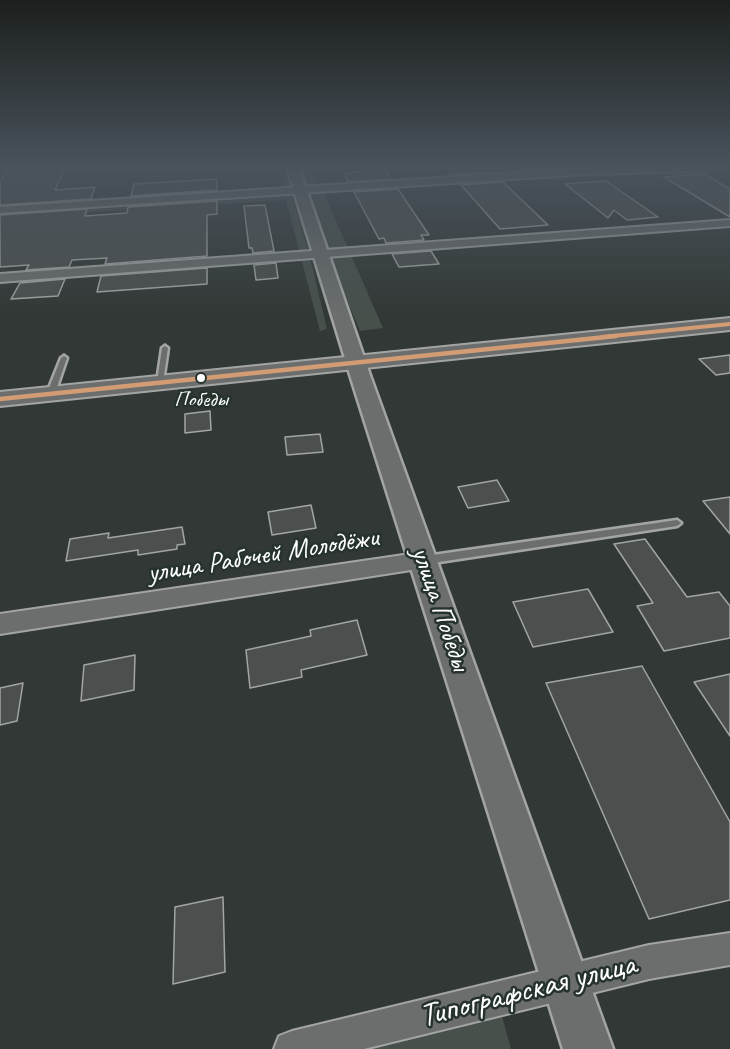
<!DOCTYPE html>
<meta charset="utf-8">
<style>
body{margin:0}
canvas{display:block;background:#323835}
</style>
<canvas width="730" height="1049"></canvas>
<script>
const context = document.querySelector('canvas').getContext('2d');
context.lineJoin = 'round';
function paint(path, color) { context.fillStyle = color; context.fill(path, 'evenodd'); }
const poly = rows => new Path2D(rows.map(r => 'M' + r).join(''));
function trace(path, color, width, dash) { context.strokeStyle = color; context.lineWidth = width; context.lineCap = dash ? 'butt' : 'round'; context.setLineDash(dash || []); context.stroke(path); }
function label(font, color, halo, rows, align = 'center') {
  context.font = font + ' Caveat,sans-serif'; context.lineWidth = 5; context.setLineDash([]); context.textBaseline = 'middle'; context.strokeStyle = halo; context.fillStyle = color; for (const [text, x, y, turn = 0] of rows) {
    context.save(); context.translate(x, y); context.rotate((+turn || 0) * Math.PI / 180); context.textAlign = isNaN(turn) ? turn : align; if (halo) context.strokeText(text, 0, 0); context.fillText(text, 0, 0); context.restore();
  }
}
const green = poly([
 [279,168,284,168,310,257,327,329,320,331,286,200,0,218,0,210,284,191],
 [298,168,309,168,322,189,383,328,360,331,331,263],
 [497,998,511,1049,292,1049]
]);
const building = poly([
 [10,168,65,168,55,190,95,187,91,199,0,205,0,181,10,168],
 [446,168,489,168,493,172,452,175,446,168],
 [385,170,391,179,348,182,344,173,385,170],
 [704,174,730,189,730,217,664,177,704,174],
 [217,179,217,190,131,196,134,184,217,179],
 [606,181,658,217,627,220,614,210,608,218,565,184,606,181],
 [503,182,548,225,500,229,461,185,503,182],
 [398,189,429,235,421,235,424,240,386,243,384,238,379,239,354,192,398,189],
 [217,201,217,214,207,215,207,256,105,264,107,258,72,260,69,267,26,270,29,265,0,267,0,215,87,209,85,216,127,213,128,207,217,201],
 [265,205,274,251,253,253,252,248,249,248,244,206,265,205],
 [431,251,439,264,399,267,392,254,431,251],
 [276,263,278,278,256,280,254,265,276,263],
 [207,268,207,284,97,292,101,276,207,268],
 [65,279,58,296,11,299,20,283,65,279],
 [730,355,730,373,716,375,699,359,730,355],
 [210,411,211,430,185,433,185,414,210,411],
 [320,434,323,452,287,455,285,437,320,434],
 [497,480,509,501,468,508,458,487,497,480],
 [730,497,730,534,703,501,730,497],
 [311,505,316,528,272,535,268,512,311,505],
 [182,527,185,544,177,545,177,549,138,555,138,550,66,561,70,539,109,533,108,538,182,527],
 [645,539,687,597,719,592,730,606,730,638,664,651,637,606,653,603,614,544,645,539],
 [588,589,613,632,533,647,513,602,588,589],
 [357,620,367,655,301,670,302,677,250,688,246,650,311,636,310,630,357,620],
 [135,655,134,690,81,701,84,665,135,655],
 [642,666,730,822,730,900,649,919,546,683,642,666],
 [730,674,730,736,694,682,730,674],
 [23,683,17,721,0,725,0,688,23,683],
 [223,897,225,972,173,984,175,907,223,897]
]);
const service = poly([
 [165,346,168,348,163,382,160,384,157,382,162,348,165,346],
 [64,356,67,358,55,393,51,395,48,395,47,393,61,358,64,356],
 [677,520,681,523,677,526,426,564,423,563,421,560,423,557,426,556,677,520]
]);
const minor = poly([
 [588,168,711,168,707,171,588,174,0,213,0,207,588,168],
 [730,220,730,226,0,282,0,274,730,220],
 [424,552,431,554,434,560,431,566,424,568,0,634,0,614,424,552],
 [730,933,730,965,649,979,364,1049,274,1049,279,1036,292,1031,649,945,730,933]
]);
const secondary = poly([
 [287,168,299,168,371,378,613,1049,563,1049,351,378,287,168]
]);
const primary = poly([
 [730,318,730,330,0,406,0,392,730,318]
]);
const bus1Far1 = poly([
 [602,337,730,324]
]);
const bus1 = poly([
 [0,399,616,336]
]);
const markers = [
 [201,378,5,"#fff"]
];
const farBusnames = [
 ["Победы",201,400]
];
const streetNames = [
 ["улица Рабочей Молодёжи",263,556,-9],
 ["улица Победы",440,609,71]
];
const nearStreetnames = [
 ["Типографская улица",528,991,-14]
];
paint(green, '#47504b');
paint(building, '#4b4f4d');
trace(building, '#a3a5a4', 1.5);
trace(service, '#a3a5a4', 5);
trace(minor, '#a3a5a4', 4);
trace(secondary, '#a3a5a4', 5);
trace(primary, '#a3a5a4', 4);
paint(service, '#6b6e6d');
paint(minor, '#6b6e6d');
paint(secondary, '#6b6e6d');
paint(primary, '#6b6e6d');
trace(bus1Far1, '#d39c74', 4);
trace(bus1, '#d39c74', 4.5);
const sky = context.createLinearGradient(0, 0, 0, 315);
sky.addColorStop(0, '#1c1f1d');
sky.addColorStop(0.53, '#49535c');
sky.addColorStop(1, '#49535c00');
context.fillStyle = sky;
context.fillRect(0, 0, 730, 315);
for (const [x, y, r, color] of markers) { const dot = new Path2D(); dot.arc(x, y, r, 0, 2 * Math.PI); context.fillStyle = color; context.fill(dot); trace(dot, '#26332d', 2); }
label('22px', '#fff', '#26332d', farBusnames);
label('28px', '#fff', '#26332d', streetNames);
label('33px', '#fff', '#26332d', nearStreetnames);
</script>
